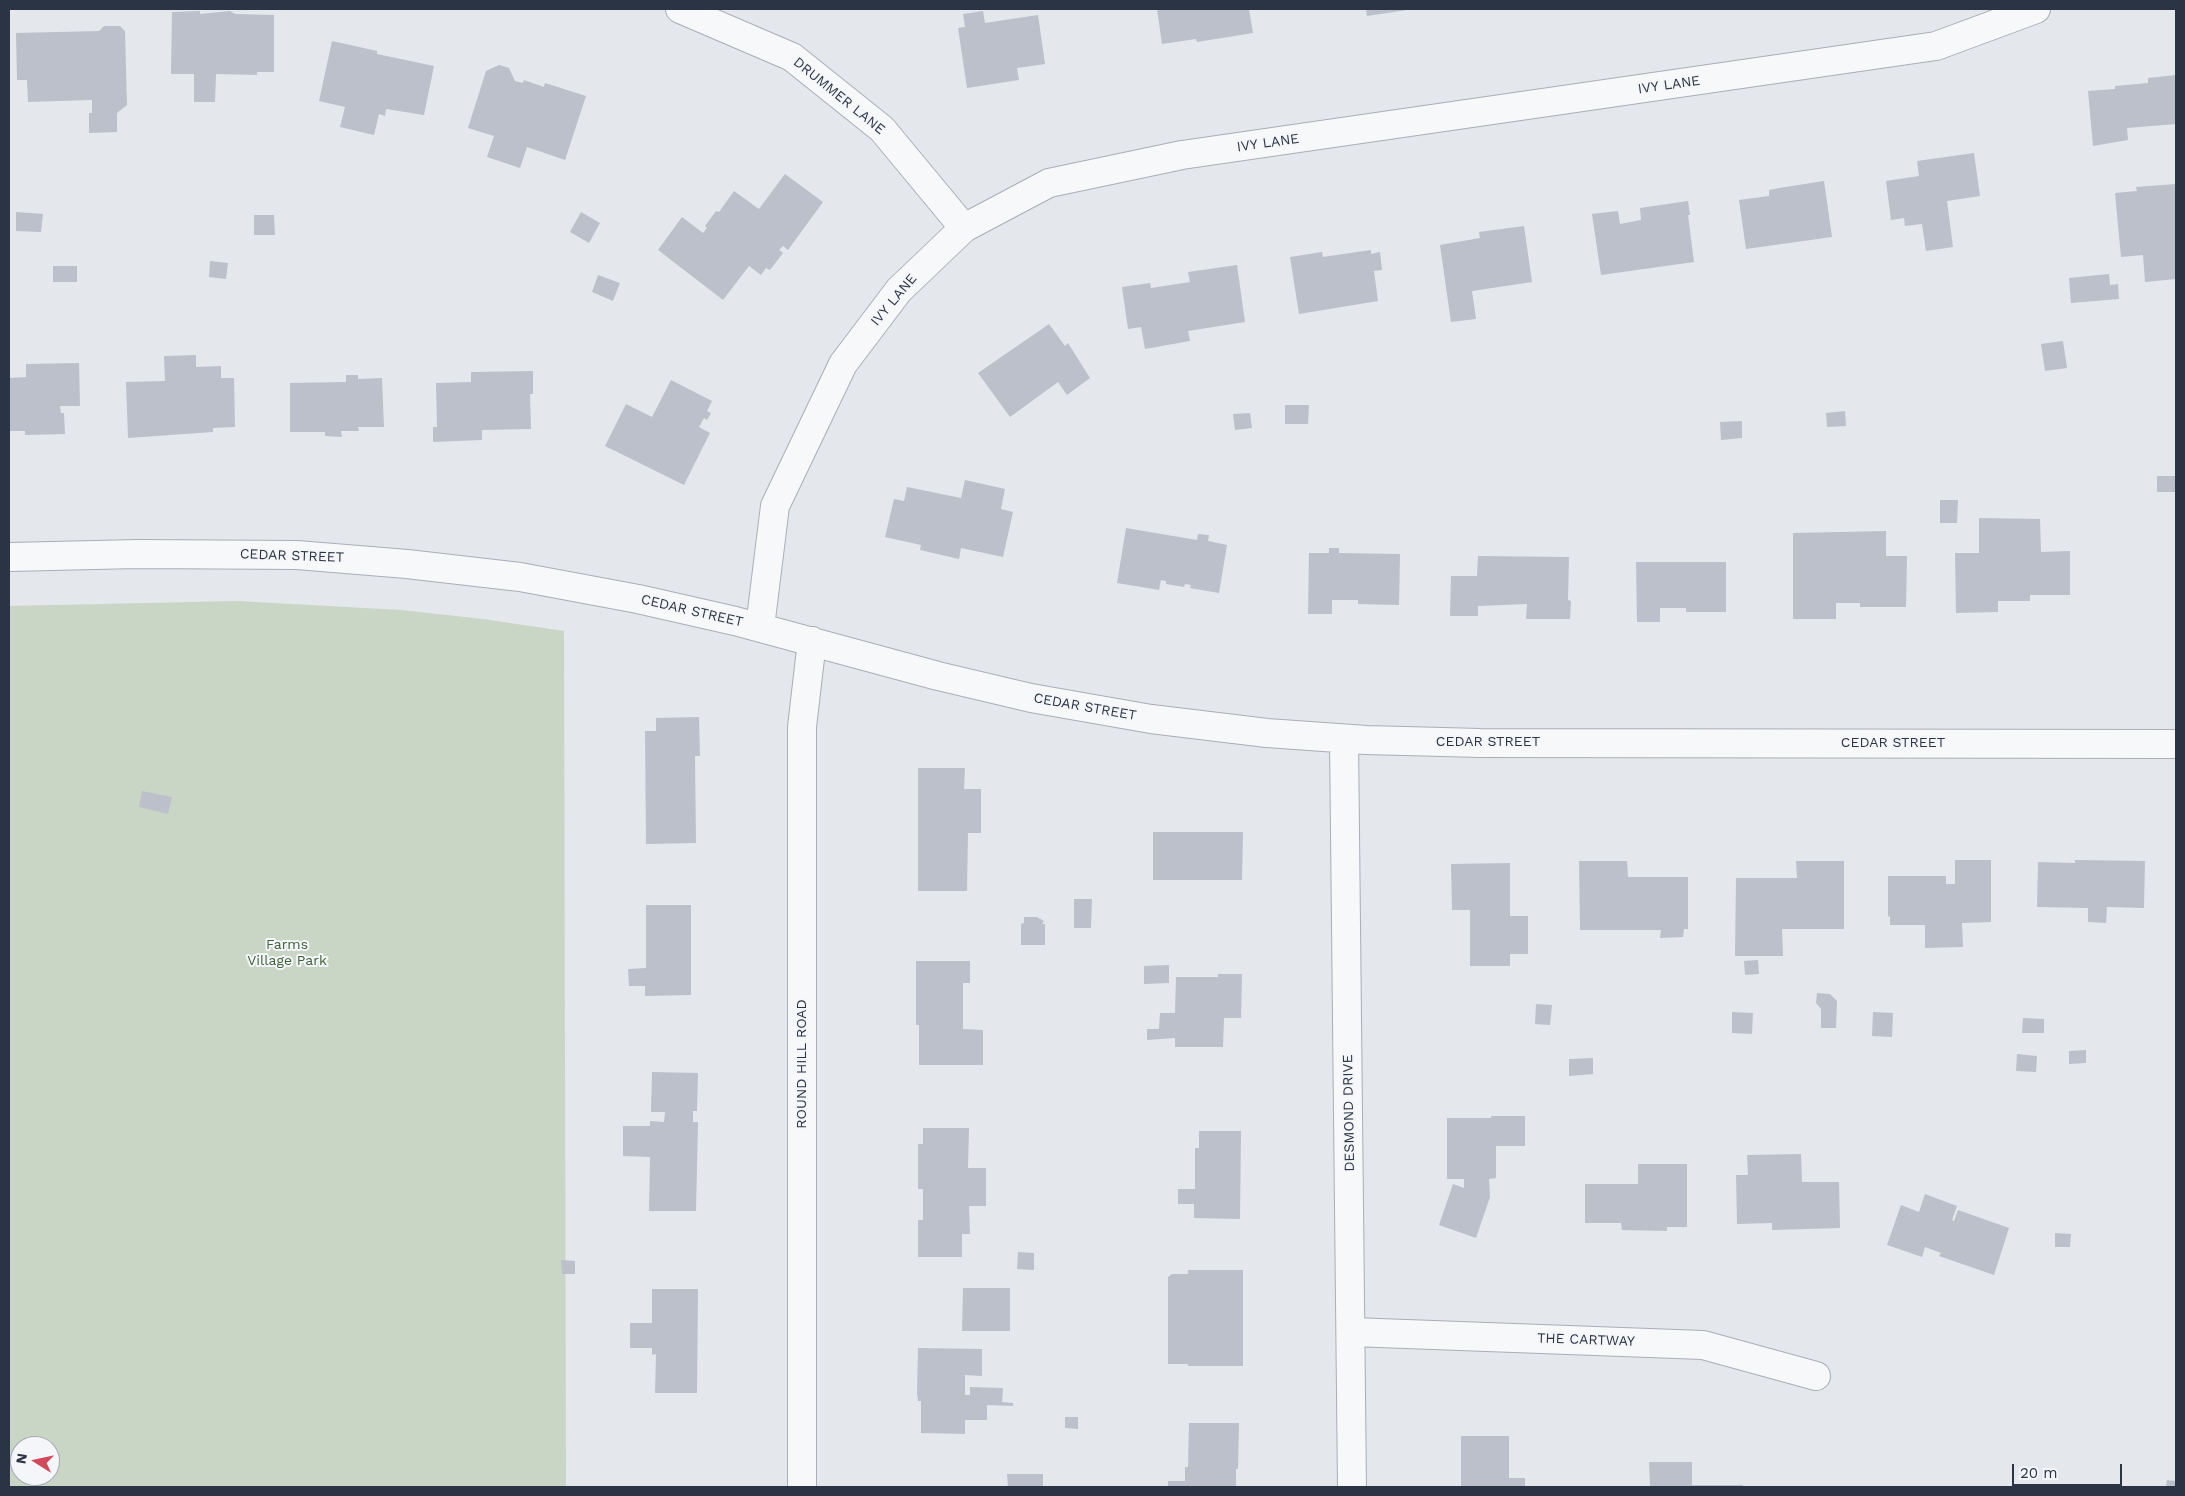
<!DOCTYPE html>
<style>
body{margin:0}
#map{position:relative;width:2185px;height:1496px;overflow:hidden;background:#e4e7ec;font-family:"Work Sans",sans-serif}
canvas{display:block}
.frame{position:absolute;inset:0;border:10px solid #2b3445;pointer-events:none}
.north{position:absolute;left:10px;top:1436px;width:50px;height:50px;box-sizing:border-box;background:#f4f6f9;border:1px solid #a4a8b1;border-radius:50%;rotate:280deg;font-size:14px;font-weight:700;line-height:20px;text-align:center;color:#2b3445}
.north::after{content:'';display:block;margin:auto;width:18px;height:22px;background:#d1495b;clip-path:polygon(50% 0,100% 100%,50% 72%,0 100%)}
.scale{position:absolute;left:2012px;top:1464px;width:110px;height:22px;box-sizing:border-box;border:2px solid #2b3445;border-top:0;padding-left:6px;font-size:15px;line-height:18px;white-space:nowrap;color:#2b3445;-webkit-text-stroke:4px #f4f6f9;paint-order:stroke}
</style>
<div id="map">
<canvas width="2185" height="1496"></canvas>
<div class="frame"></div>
<div class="north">N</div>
<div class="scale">20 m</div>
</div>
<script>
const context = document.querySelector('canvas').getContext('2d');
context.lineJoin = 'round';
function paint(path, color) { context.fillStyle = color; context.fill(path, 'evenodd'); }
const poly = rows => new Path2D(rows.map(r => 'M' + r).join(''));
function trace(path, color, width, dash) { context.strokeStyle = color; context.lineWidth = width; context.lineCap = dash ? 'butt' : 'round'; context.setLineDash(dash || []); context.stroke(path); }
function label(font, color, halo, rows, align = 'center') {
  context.font = font + ' "Work Sans",sans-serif'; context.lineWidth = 4; context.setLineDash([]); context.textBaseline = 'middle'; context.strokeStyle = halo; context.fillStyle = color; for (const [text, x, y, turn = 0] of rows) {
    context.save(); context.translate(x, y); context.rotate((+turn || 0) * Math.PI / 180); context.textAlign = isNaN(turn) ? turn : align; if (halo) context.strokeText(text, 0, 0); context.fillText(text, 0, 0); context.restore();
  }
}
const green = poly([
 [237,601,401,610,483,619,564,631,566,1487,9,1487,9,606],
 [20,1446,50,1446,50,1476,20,1476]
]);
const building = poly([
 [1157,9,1249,9,1253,33,1197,42,1196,39,1162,44],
 [1366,9,1407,9,1407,10,1367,16],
 [200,11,200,14,230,11,235,14,274,15,274,72,257,72,257,75,216,74,215,102,194,102,194,74,171,74,172,12],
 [983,11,985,23,1038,15,1045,64,1017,68,1019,80,967,88,958,28,965,27,963,14],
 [104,26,120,26,125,31,127,105,117,113,117,132,89,133,89,113,92,113,92,100,28,102,27,80,17,80,16,33,99,31],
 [332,41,377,51,377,54,434,66,424,115,386,109,385,116,379,114,374,135,340,127,345,107,319,101],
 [499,65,509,68,515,81,523,83,524,80,544,87,545,83,586,96,565,160,527,147,520,168,487,157,494,136,468,128,486,71],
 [2176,75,2176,124,2127,128,2128,140,2093,146,2088,91,2115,89,2115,86,2148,83,2148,78],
 [1974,153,1980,196,1947,201,1953,247,1926,251,1922,224,1905,226,1904,218,1891,220,1886,181,1919,176,1917,161],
 [785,174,823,202,788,250,783,246,779,250,783,253,770,270,766,268,761,275,749,266,723,300,658,250,682,217,703,233,707,228,705,226,716,211,719,212,734,191,759,209],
 [1824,181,1832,237,1746,249,1739,200,1769,196,1769,190,1779,188],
 [2176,184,2176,279,2145,282,2143,255,2121,257,2115,193,2137,191,2136,187],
 [1688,201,1690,215,1688,215,1694,262,1601,275,1592,214,1618,211,1620,224,1641,220,1640,208],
 [16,212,43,214,41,232,16,231],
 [581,212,600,223,589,243,570,232],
 [254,215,274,215,275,235,254,235],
 [1524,226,1532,282,1472,291,1476,319,1451,322,1440,245,1480,238,1479,232],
 [1371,250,1371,254,1380,252,1382,270,1374,271,1378,301,1299,314,1290,257,1322,252,1323,257],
 [210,261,228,263,226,279,209,277],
 [1237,265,1245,322,1188,331,1190,341,1145,349,1141,327,1128,329,1122,287,1150,283,1151,288,1190,282,1188,272],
 [53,266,77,266,77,282,53,282],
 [2109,274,2110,285,2118,284,2119,299,2071,303,2069,278],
 [598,275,620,283,613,301,592,292],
 [1049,324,1065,346,1068,343,1090,378,1067,395,1058,382,1010,417,978,373],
 [2063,341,2067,368,2045,371,2041,344],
 [196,355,196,367,221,366,221,378,234,378,235,427,213,428,213,432,128,438,126,382,165,381,164,356],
 [79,363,80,406,60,406,61,413,64,413,65,434,25,435,25,431,9,431,9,378,26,377,26,364],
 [533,371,533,394,530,394,531,429,482,430,482,440,433,442,433,427,437,427,436,383,471,382,471,372],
 [346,375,358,375,358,379,382,378,384,427,358,427,359,431,341,431,342,437,325,436,325,432,290,432,290,383,346,382],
 [671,380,712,401,707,411,711,413,707,420,704,418,699,427,710,433,684,485,605,446,626,404,652,417],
 [1285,405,1309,405,1308,424,1285,424],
 [1845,411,1846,426,1827,427,1826,413],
 [1250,413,1252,428,1235,430,1233,414],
 [1742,421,1742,438,1721,440,1720,422],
 [2157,476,2176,476,2176,492,2157,492],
 [965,480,1005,489,1001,509,1013,512,1003,557,961,548,959,559,920,550,921,545,885,537,894,499,904,501,907,487,961,498],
 [1940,500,1958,500,1957,523,1940,523],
 [1979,518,2040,519,2041,552,2070,551,2070,595,2030,595,2030,601,1998,601,1998,612,1956,613,1955,553,1979,553],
 [1126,528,1197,540,1198,534,1209,535,1208,541,1227,545,1219,593,1190,588,1191,585,1185,584,1184,587,1166,584,1166,581,1161,580,1159,590,1117,583],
 [1886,531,1886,556,1907,556,1906,607,1860,607,1860,603,1836,603,1836,619,1793,619,1793,533],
 [1329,548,1339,548,1339,553,1400,554,1399,605,1358,604,1358,600,1332,600,1332,614,1308,614,1309,553,1329,553],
 [1478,556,1569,557,1568,600,1571,601,1570,619,1526,619,1527,604,1478,606,1478,616,1450,616,1451,576,1477,576],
 [1636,562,1726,562,1726,612,1686,612,1686,608,1660,608,1660,622,1637,622],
 [699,717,700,756,695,756,696,843,646,844,645,731,656,731,656,718],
 [918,768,965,768,964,789,981,789,981,833,968,833,967,891,918,891],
 [142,791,172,797,168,814,139,807],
 [1153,832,1243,832,1242,880,1153,880],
 [1955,860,1991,860,1991,922,1962,923,1963,947,1925,948,1925,925,1890,925,1890,916,1888,917,1888,876,1946,876,1946,884,1955,884],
 [2075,860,2145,861,2144,908,2107,907,2106,923,2088,922,2088,908,2037,907,2038,862,2075,863],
 [1579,861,1627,861,1628,877,1688,877,1688,929,1684,929,1683,937,1660,938,1661,930,1580,930],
 [1796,861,1844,861,1844,929,1782,929,1783,956,1735,956,1736,878,1797,878],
 [1510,863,1510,916,1528,916,1528,954,1510,954,1510,966,1470,966,1470,910,1452,910,1451,864],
 [1074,899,1092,899,1091,928,1074,928],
 [646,905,691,905,691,995,645,996,645,986,629,986,628,969,646,968],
 [1024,917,1037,917,1044,921,1042,924,1045,924,1045,945,1021,945,1021,924,1024,923],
 [1758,960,1759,974,1745,975,1744,961],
 [916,961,970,961,970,983,963,983,963,1029,983,1030,983,1065,919,1065,919,1025,916,1025],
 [1169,965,1169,983,1144,984,1144,966],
 [1218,974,1242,974,1241,1018,1224,1018,1223,1047,1175,1047,1175,1038,1147,1040,1147,1029,1159,1029,1160,1013,1175,1013,1176,977,1218,977],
 [1817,993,1830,994,1837,1001,1836,1028,1821,1028,1821,1009,1816,1003],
 [1536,1004,1552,1005,1550,1025,1535,1024],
 [1732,1012,1753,1013,1752,1034,1732,1033],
 [1873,1012,1893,1013,1892,1037,1872,1036],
 [2023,1018,2044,1019,2044,1033,2022,1033],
 [2086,1050,2086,1063,2069,1064,2069,1051],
 [2017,1054,2037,1056,2036,1072,2016,1071],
 [1593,1058,1593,1074,1569,1076,1569,1059],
 [652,1072,698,1073,697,1111,693,1111,693,1122,698,1122,696,1211,649,1211,650,1157,623,1156,623,1126,650,1126,650,1121,664,1122,665,1112,651,1112],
 [1491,1116,1525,1116,1525,1146,1496,1146,1496,1178,1489,1179,1490,1197,1476,1238,1439,1225,1453,1184,1464,1188,1464,1179,1447,1179,1447,1118,1491,1118],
 [923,1128,969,1128,968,1168,986,1168,986,1206,969,1206,970,1234,962,1234,962,1257,918,1257,918,1220,923,1220,923,1189,918,1189,918,1144,923,1144],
 [1199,1131,1241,1131,1240,1219,1194,1218,1194,1204,1178,1204,1178,1189,1195,1189,1195,1148,1199,1148],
 [1801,1154,1802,1182,1839,1182,1840,1228,1772,1230,1772,1223,1737,1224,1736,1175,1748,1175,1747,1155],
 [1638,1164,1687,1164,1687,1227,1667,1227,1667,1231,1622,1230,1621,1223,1585,1223,1585,1184,1638,1184],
 [1925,1194,1957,1206,1952,1220,1954,1221,1958,1210,2009,1228,1994,1275,1939,1256,1941,1253,1925,1247,1922,1257,1887,1245,1901,1205,1919,1212],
 [2055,1233,2071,1234,2070,1247,2055,1247],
 [1018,1252,1034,1253,1034,1270,1017,1269],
 [561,1260,575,1261,575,1274,562,1274],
 [1188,1270,1243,1270,1243,1366,1188,1366,1188,1364,1168,1364,1168,1277,1172,1274,1188,1274],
 [963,1288,1010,1288,1010,1331,962,1331],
 [652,1289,698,1289,697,1393,655,1393,656,1354,652,1355,652,1348,630,1348,630,1323,652,1323],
 [918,1348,982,1349,982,1376,965,1375,965,1395,970,1395,970,1387,1003,1388,1002,1402,1013,1403,1013,1406,987,1405,987,1420,965,1420,965,1434,921,1433,921,1401,918,1401,917,1393],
 [1065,1417,1078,1417,1078,1429,1065,1428],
 [1189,1423,1239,1423,1238,1469,1236,1469,1236,1487,1168,1487,1168,1481,1185,1481,1185,1467,1188,1467],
 [1461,1436,1509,1436,1509,1478,1525,1478,1525,1487,1461,1487],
 [1649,1462,1692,1462,1692,1485,1743,1485,1743,1487,1650,1487],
 [1007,1474,1043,1474,1043,1487,1008,1487],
 [2167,1480,2176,1481,2176,1487,2166,1487]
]);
const street = poly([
 [680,9,792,57,882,129,964,228],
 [9,557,138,554,297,555,407,564,520,577,638,599,735,621,938,676,1031,698,1151,719,1267,733,1366,740,1480,743,2176,744],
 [760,627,775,506,843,364,899,290,964,228,1049,183,1182,155,1936,46,2036,9],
 [1344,739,1352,1487],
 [1352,1332,1703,1345,1816,1376],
 [802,1487,802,727,812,641]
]);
const streetNames = [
 ["IVY LANE",1669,85,-8],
 ["DRUMMER LANE",839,96,39],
 ["IVY LANE",1268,143,-8],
 ["IVY LANE",894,300,-50],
 ["CEDAR STREET",292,556,2],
 ["CEDAR STREET",692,611,13],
 ["CEDAR STREET",1085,707,10],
 ["CEDAR STREET",1488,742],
 ["CEDAR STREET",1893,743],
 ["ROUND HILL ROAD",802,1064,-90],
 ["DESMOND DRIVE",1349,1113,-91],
 ["THE CARTWAY",1586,1340,2]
];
const parkNames = [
 ["Farms",287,945],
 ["Village Park",287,961]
];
paint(green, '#c9d6c5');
paint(building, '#bbc0ca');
trace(street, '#a9aeb7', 30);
trace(street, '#f7f8fa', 28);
label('14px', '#2b3445', '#f4f6f9', streetNames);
label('14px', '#3f6138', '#f4f6f9', parkNames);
</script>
